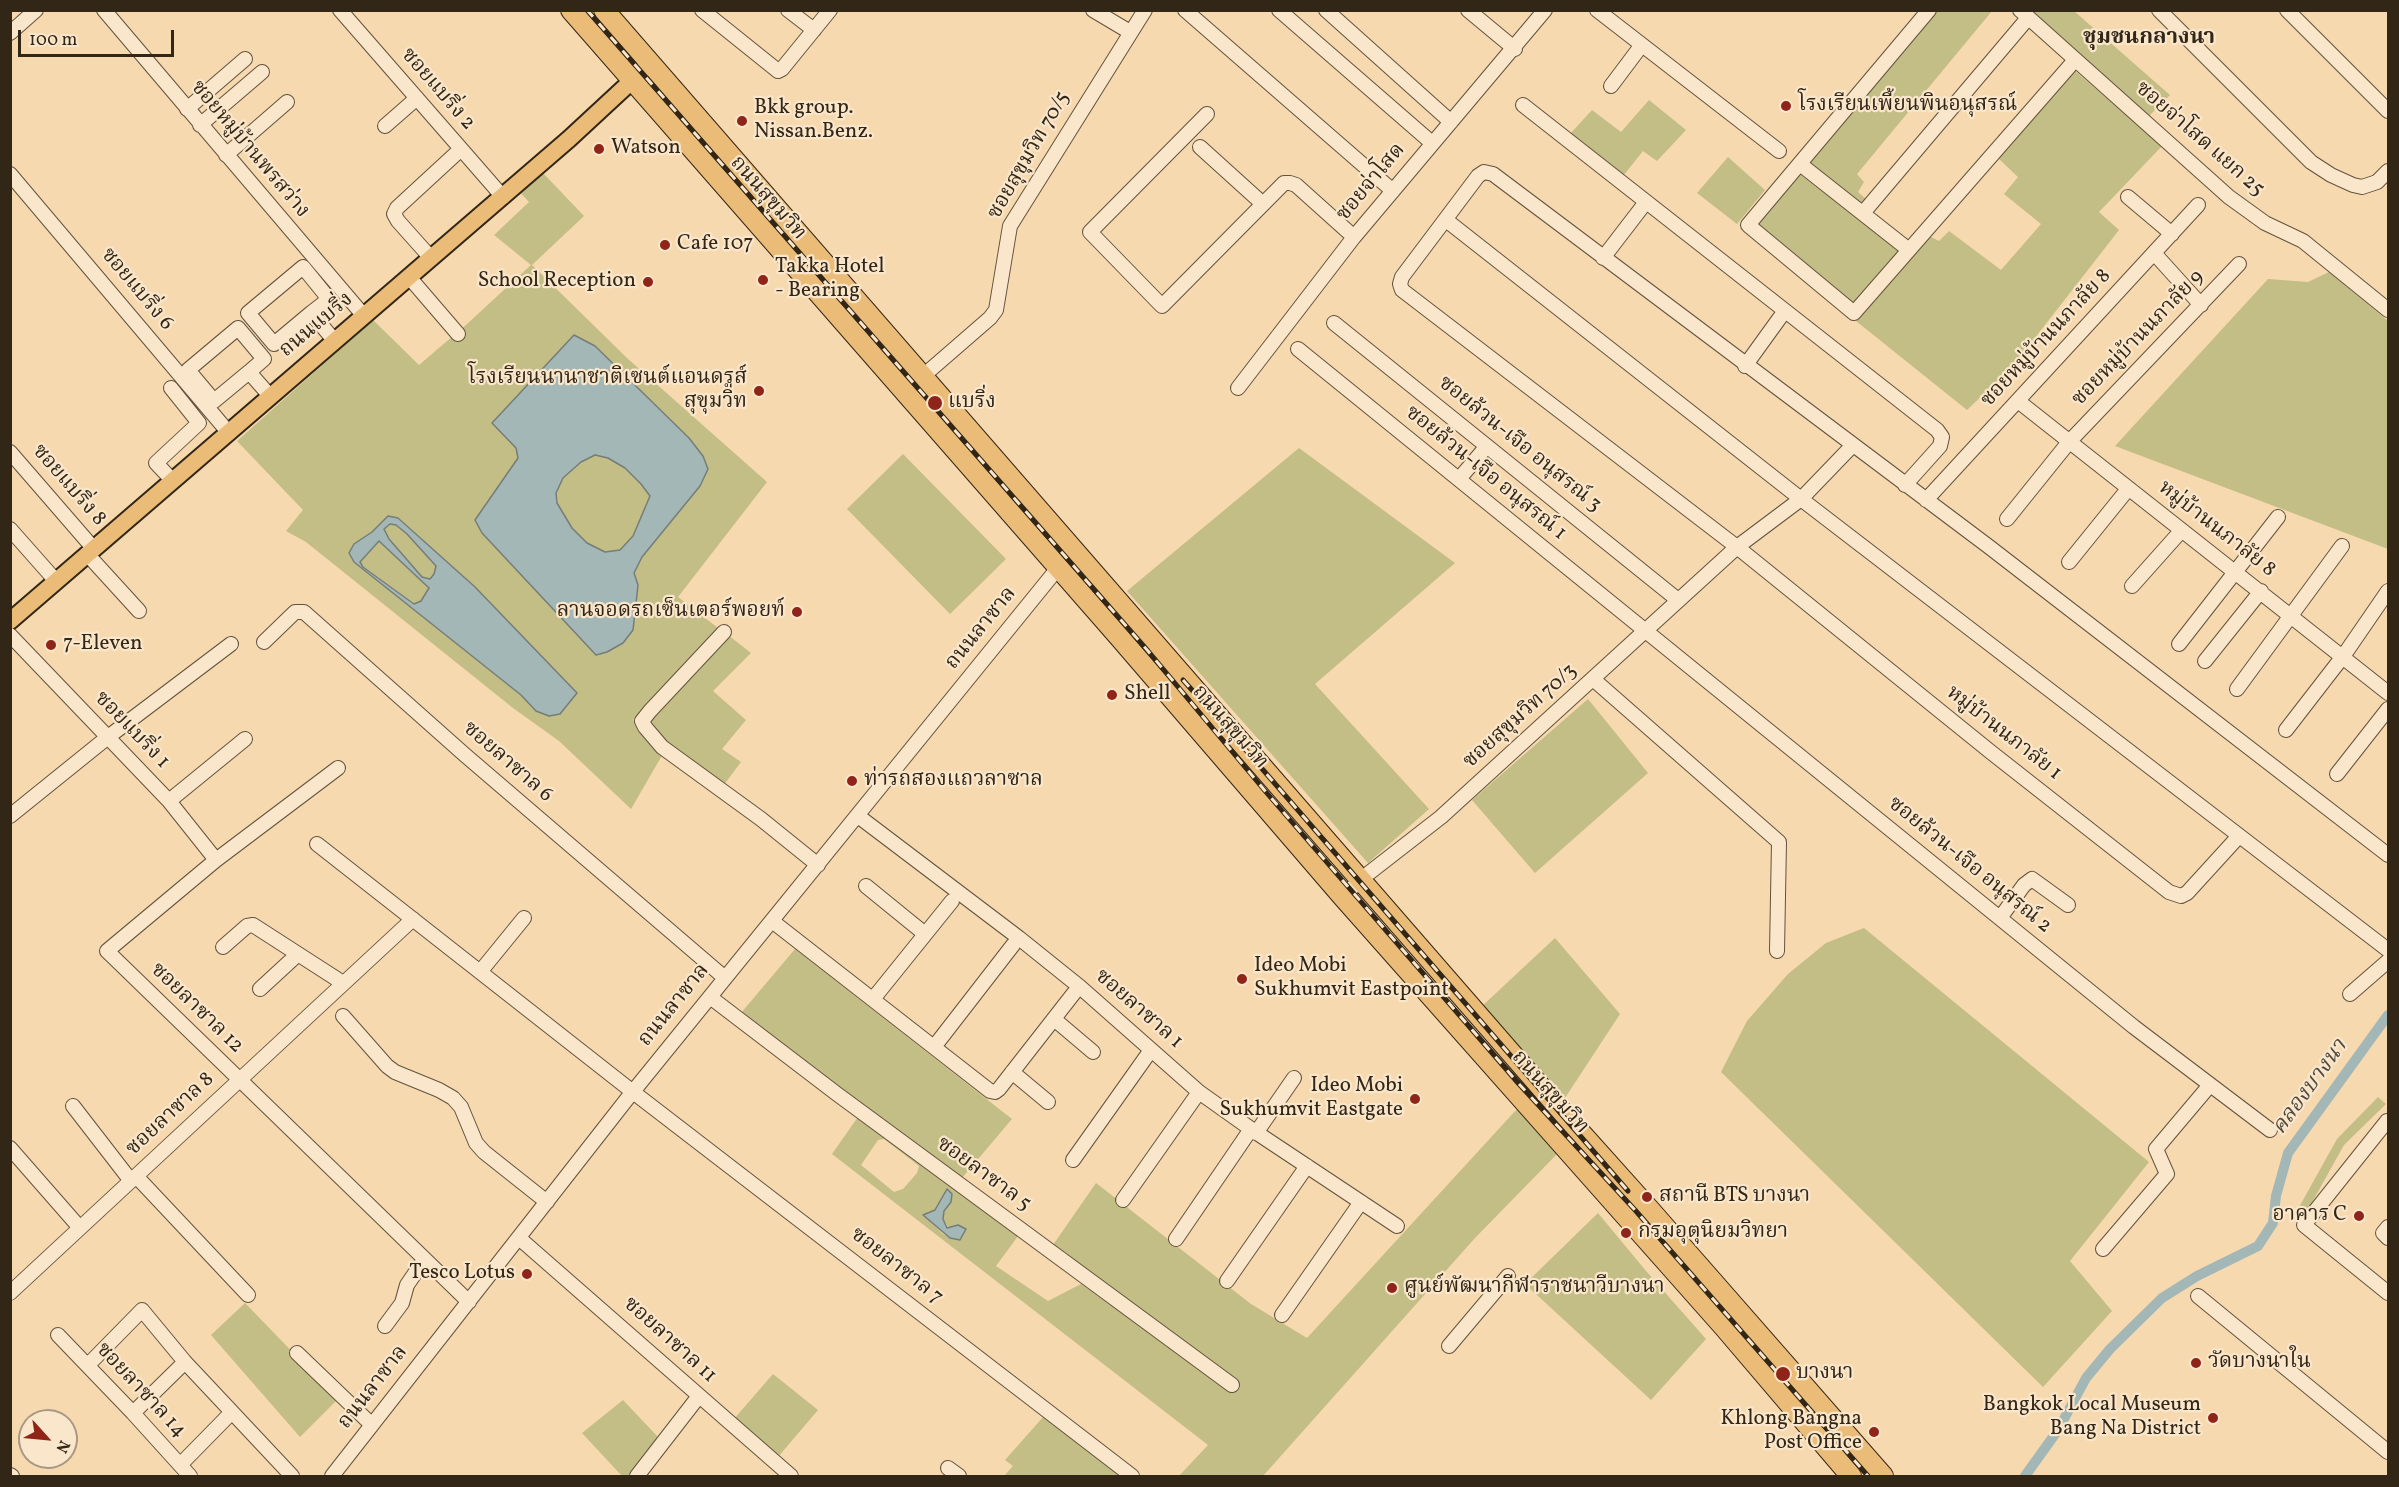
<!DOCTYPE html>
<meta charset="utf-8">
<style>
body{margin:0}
#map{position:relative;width:2399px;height:1487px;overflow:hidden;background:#f6d9af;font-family:Vollkorn,serif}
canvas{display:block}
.frame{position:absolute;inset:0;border:12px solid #322617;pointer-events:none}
.north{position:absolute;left:18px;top:1409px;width:60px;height:60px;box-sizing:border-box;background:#f9e6cb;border:2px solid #a99983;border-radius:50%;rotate:117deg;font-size:16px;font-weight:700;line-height:24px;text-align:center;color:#322617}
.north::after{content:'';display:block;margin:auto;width:21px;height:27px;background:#8f2418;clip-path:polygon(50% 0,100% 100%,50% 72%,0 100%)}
.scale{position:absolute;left:18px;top:30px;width:156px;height:27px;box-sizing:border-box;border:3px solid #322617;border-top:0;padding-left:8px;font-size:18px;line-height:21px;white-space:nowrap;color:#322617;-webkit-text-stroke:4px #f9e6cb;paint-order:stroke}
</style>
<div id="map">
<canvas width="2399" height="1487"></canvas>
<div class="frame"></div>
<div class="north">N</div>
<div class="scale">100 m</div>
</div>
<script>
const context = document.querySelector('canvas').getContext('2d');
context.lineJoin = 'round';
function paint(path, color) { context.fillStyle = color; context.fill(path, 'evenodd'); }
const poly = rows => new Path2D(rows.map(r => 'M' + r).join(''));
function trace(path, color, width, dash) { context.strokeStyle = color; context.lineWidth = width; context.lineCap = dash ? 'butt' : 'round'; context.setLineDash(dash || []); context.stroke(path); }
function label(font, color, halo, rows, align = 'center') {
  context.font = font + ' Vollkorn,"Noto Serif Thai",serif'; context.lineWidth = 4.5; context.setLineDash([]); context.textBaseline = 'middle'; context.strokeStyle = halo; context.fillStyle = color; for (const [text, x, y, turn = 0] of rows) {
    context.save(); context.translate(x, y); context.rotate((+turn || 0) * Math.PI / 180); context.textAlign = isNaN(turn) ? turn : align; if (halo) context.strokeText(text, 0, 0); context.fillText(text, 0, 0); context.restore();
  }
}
const green = poly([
 [1936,11,1992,11,1857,174,1864,182,1858,192,1867,200,1862,208,1805,162],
 [2026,11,2074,11,2170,95,2148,117],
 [2075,71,2162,146,2099,212,2119,230,2013,366,1967,410,1856,321,1929,236,1939,241,1949,231,2001,270,2041,224,2004,194,2018,177,1998,158],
 [1649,100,1686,130,1657,161,1643,151,1623,176,1570,134,1592,110,1621,132],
 [1728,157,1765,190,1737,224,1697,193],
 [543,173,584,216,532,265,627,358,767,482,678,597,718,628,633,720,664,752,631,809,559,741,513,708,306,542,286,531,303,510,237,441,373,320,419,365,467,324,531,265,494,235,529,202,519,191],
 [574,335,595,346,689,438,703,457,708,469,700,486,642,557,634,573,638,585,633,630,596,655,483,533,518,458,516,448],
 [388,516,399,518,475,587,576,693,536,710,521,695,354,562,354,544,372,532],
 [1798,173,1902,252,1853,308,1754,224],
 [2329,272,2388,321,2388,549,2115,446,2268,279,2308,282],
 [1299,448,1455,563,1315,684,1429,809,1368,863,1127,591],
 [903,454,1006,559,950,614,847,509],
 [595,455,608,458,625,468,641,484,650,497,633,536,620,550,605,552,587,543,572,528,557,503,556,493,563,478,581,462],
 [390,524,396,525,407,534,436,566,434,574,430,579,422,578,389,539,384,529],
 [379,541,429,588,421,601,415,604,364,567,360,562],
 [728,635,751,653,713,691,746,720,722,749,741,762,723,786,668,743,648,724,650,717],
 [1588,699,1648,773,1535,873,1472,800],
 [1864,928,2149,1162,2070,1261,2112,1311,2043,1387,1721,1072,1747,1021,1788,974,1826,943],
 [1555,938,1620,1014,1561,1104,1480,1008],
 [795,949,1012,1119,962,1178,741,1013],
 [2378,1097,2386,1104,2344,1145,2305,1215,2298,1209,2337,1139],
 [1517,1109,1559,1152,1475,1238,1263,1476,1179,1476,1208,1445,832,1154,858,1117,1018,1236,996,1266,1048,1301,1081,1284,1154,1336,1053,1245,1096,1183,1251,1304,1307,1338],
 [884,1139,919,1166,917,1173,903,1189,894,1192,861,1165,878,1140],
 [941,1202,951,1202,944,1211,943,1219,956,1239,950,1238,943,1234,924,1215,935,1210],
 [1598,1213,1646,1271,1706,1339,1651,1400,1525,1284],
 [245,1303,338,1399,300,1437,211,1335],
 [773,1374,818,1410,778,1457,734,1419],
 [623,1400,658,1437,628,1476,622,1476,582,1433],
 [1044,1416,1125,1476,1004,1476,1013,1466,1005,1460]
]);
const water = poly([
 [574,335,595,346,689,438,703,456,708,469,700,486,642,557,634,573,638,585,633,630,623,643,607,652,596,655,482,533,475,520,518,458,516,448,492,423,574,335],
 [595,455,608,458,625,468,641,484,650,496,633,536,620,550,605,552,587,543,572,528,557,503,556,493,563,478,581,462,595,455],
 [388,516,398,518,475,587,577,693,560,714,549,716,536,711,521,695,354,562,349,553,354,544,372,532,388,516],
 [390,524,396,525,407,534,436,566,434,574,430,579,422,577,389,539,384,529,390,524],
 [379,541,429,588,421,601,414,604,363,567,360,562,379,541],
 [947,1189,952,1194,951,1202,944,1211,943,1219,947,1228,958,1225,966,1229,960,1240,950,1238,923,1215,935,1210,947,1189]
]);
const canal = poly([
 [2025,1476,2058,1430,2086,1378,2110,1349,2162,1298,2197,1276,2258,1246,2273,1223,2276,1196,2288,1153,2388,1015]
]);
const minor = poly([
 [104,10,364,316],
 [340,10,503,197],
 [702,10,778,71,782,69,830,10],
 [788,10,814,30],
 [1093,10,1130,32],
 [1185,10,1393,191],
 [1279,10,1432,143],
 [1326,10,1451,122],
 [1468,10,1515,49],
 [1597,10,1779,151],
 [1929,10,1748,225,1854,313,2075,60],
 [2020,10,2229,197,2265,223,2303,241,2388,310],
 [2159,10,2311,162,2331,175,2353,185,2362,187,2377,182,2388,171],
 [2287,10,2388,111],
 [10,33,36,10],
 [1611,86,1641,46],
 [1523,105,1937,430,1942,437,1940,446,1905,485],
 [187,109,245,59],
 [1207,114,1090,232,1162,306,1284,183,1290,183,1296,185,1354,237],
 [200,125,262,72],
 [385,126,417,98],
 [1200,147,1263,204],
 [226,155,287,102],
 [1800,164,1909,250],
 [10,174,229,433],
 [2128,197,2172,234],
 [1863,213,2028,18],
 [1446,220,1801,499,2388,950],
 [2154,253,2201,305],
 [431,258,398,221,394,214,397,208,461,149],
 [1603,258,1646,202],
 [409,277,458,334],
 [311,313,274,344,248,313,303,267,329,299,311,313,334,340],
 [1334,323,1678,600],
 [1298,349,2134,1027,2270,1130],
 [1745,366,1784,312],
 [249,372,264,359,238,328,188,370,214,401,249,372,270,396],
 [922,377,990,318,996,310,1010,226,1145,10],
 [171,388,199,423,156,463,173,481],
 [1238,388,1354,237,1545,10],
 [2018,401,2388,693],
 [10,452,94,549],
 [1459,479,1487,446],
 [1926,500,2198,205],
 [2007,519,2069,442,2239,264],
 [10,529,56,581],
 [87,554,139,611],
 [2069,562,2128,489],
 [2132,586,2181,531],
 [724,632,650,711,642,721,645,727,662,747,761,819,818,865],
 [10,635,169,801,216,860],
 [264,642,295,612,304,612,465,755,725,978],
 [2179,644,2278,517],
 [2205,661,2261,591],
 [1593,679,1779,842,1777,951],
 [2237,689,2342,546],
 [2286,730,2344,655,2388,591],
 [338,768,216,860,107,951,469,1302],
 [2337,774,2388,709],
 [169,801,245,739],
 [10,816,108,737,231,644],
 [858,816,1019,938,1080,987,1199,1092,1251,1129,1397,1226],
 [2239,836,2187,893,2181,896,2169,892,1992,753,1737,547,1402,290,1400,284,1402,277,1478,176,1484,172,1493,174,1988,546,2388,855],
 [317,844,633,1092,1132,1476],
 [866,886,925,934],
 [1343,897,1360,880,1441,817,1737,547,1801,499,1853,445],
 [2000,918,2024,885,2032,879,2068,905],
 [772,921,990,1091,995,1092,999,1089,1074,993],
 [223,947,247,926,253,925,343,983],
 [480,972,524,918],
 [260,989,298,954],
 [2350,994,2388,961],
 [710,997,837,1094,1232,1385],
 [873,999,952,901],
 [343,1016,387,1066,395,1072,439,1090,453,1098,461,1107,476,1143,484,1152,547,1202],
 [1054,1019,1093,1052],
 [934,1047,1013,945],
 [1012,1072,1048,1102],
 [73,1106,131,1181],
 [2388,1123,2387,1121,2304,1225,2388,1293],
 [1256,1133,1294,1078],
 [10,1148,80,1228],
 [1073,1160,1151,1050],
 [136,1176,248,1295],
 [1123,1200,1199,1092],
 [2388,1227,2383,1233,2388,1238],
 [519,1238,791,1476],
 [1176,1239,1251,1129],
 [2103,1249,2167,1174,2156,1149,2210,1085],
 [1227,1281,1307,1166],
 [10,1293,413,919],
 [2198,1296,2388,1452],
 [1282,1315,1361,1202],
 [385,1326,402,1303,407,1285,424,1260],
 [58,1335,133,1413,190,1476],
 [1449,1346,1508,1276],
 [297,1353,372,1425],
 [89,1364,142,1310,185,1362,292,1476],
 [133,1413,185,1362],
 [180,1465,232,1412],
 [948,1468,959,1476],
 [10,1475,12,1476],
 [332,1476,627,1099,1058,568],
 [637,1476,699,1396]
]);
const major = poly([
 [10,621,569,139,650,64]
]);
const highway = poly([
 [571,10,1120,638,1343,897,1724,1327,1851,1476],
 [604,10,1572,1123,1650,1210,1883,1476]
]);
const rail = poly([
 [587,10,1148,651,1266,792,1519,1084,1635,1210,1868,1476],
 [1183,680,1238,741,1628,1191]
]);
const markers = [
 [1786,106,6,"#8f2418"],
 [742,121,6,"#8f2418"],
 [599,149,6,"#8f2418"],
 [665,245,6,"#8f2418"],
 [763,280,6,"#8f2418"],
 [648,282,6,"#8f2418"],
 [759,391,6,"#8f2418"],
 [935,403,8,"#8f2418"],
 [797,612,6,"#8f2418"],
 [51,645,6,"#8f2418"],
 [1112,695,6,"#8f2418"],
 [852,781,6,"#8f2418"],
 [1242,979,6,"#8f2418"],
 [1415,1099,6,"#8f2418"],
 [1647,1197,6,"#8f2418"],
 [2359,1216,6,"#8f2418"],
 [1626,1233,6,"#8f2418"],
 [527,1274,6,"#8f2418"],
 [1392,1288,6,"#8f2418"],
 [2196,1363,6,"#8f2418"],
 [1783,1374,8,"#8f2418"],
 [2213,1418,6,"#8f2418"],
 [1874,1432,6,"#8f2418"]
];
const streetNames = [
 ["ซอยแบริ่ง 2",437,90,49],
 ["ซอยจ่าโสด แยก 25",2199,140,41],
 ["ซอยหมู่บ้านพรสว่าง",249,150,50],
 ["ซอยสุขุมวิท 70/5",1030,156,-60],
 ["ซอยจ่าโสด",1372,183,-50],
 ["ถนนสุขุมวิท",767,199,49],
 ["ซอยแบริ่ง 6",136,290,50],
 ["ถนนแบริ่ง",317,326,-40],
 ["ซอยหมู่บ้านนภาลัย 8",2047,339,-47],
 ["ซอยหมู่บ้านนภาลัย 9",2139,339,-46],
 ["ซอยล้วน-เจือ อนุสรณ์ 3",1519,445,39],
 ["ซอยล้วน-เจือ อนุสรณ์ 1",1485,474,39],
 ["ซอยแบริ่ง 8",68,486,49],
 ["หมู่บ้านนภาลัย 8",2216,530,38],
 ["ถนนลาซาล",982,629,-51],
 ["ซอยสุขุมวิท 70/3",1521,717,-42],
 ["ถนนสุขุมวิท",1229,728,49],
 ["ซอยแบริ่ง 1",131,731,46],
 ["หมู่บ้านนภาลัย 1",2003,734,38],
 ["ซอยลาซาล 6",507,763,41],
 ["ซอยล้วน-เจือ อนุสรณ์ 2",1969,866,39],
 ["ถนนลาซาล",675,1006,-51],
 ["ซอยลาซาล 12",196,1009,44],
 ["ซอยลาซาล 1",1138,1010,41],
 ["ถนนสุขุมวิท",1549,1093,48],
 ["ซอยลาซาล 8",171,1115,-43],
 ["ซอยลาซาล 5",983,1175,36],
 ["ซอยลาซาล 7",896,1267,38],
 ["ซอยลาซาล 11",669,1341,42],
 ["ถนนลาซาล",374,1388,-52],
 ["ซอยลาซาล 14",140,1391,47]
];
const poiNames = [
 ["โรงเรียนเพี้ยนพินอนุสรณ์",1798,106],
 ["Bkk group.",754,109],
 ["Nissan.Benz.",754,133],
 ["Watson",611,149],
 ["Cafe 107",677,245],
 ["Takka Hotel",775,268],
 ["- Bearing",775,292],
 ["School Reception",636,282,"right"],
 ["โรงเรียนนานาชาติเซนต์แอนดรูส์",747,379,"right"],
 ["สุขุมวิท",747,403,"right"],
 ["แบริ่ง",948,403],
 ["ลานจอดรถเซ็นเตอร์พอยท์",785,612,"right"],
 ["7-Eleven",63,645],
 ["Shell",1124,695],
 ["ท่ารถสองแถวลาซาล",864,781],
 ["Ideo Mobi",1254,967],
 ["Sukhumvit Eastpoint",1254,991],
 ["Ideo Mobi",1403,1087,"right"],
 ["Sukhumvit Eastgate",1403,1111,"right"],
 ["สถานี BTS บางนา",1659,1197],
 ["อาคาร C",2347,1216,"right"],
 ["กรมอุตุนิยมวิทยา",1638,1233],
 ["Tesco Lotus",515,1274,"right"],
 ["ศูนย์พัฒนากีฬาราชนาวีบางนา",1404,1288],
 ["วัดบางนาใน",2208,1363],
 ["บางนา",1796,1374],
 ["Bangkok Local Museum",2201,1406,"right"],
 ["Bang Na District",2201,1430,"right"],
 ["Khlong Bangna",1862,1420,"right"],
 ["Post Office",1862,1444,"right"]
];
const neighbourhoodNames = [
 ["ชุมชนกลางนา",2149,39]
];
const waterNames = [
 ["คลองบางนา",2311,1088,-54]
];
paint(green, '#c3bd86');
paint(water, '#a3b7b7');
trace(water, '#767d77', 1.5);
trace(canal, '#a3b7b7', 10);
trace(minor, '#63533d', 16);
trace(major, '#322617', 20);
trace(highway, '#322617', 22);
trace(minor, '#f9e6cb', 14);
trace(major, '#ebbc78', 16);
trace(highway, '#ebbc78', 20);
trace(rail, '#322617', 5);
trace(rail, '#f9e6cb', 3, [9]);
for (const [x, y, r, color] of markers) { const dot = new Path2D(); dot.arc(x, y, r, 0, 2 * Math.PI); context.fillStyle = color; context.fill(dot); trace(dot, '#f9e6cb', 2); }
label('21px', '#322617', '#f9e6cb', streetNames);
label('21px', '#322617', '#f9e6cb', poiNames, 'left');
label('bold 22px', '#322617', '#f9e6cb', neighbourhoodNames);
label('italic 22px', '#4e4a3f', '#f9e6cb', waterNames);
</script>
